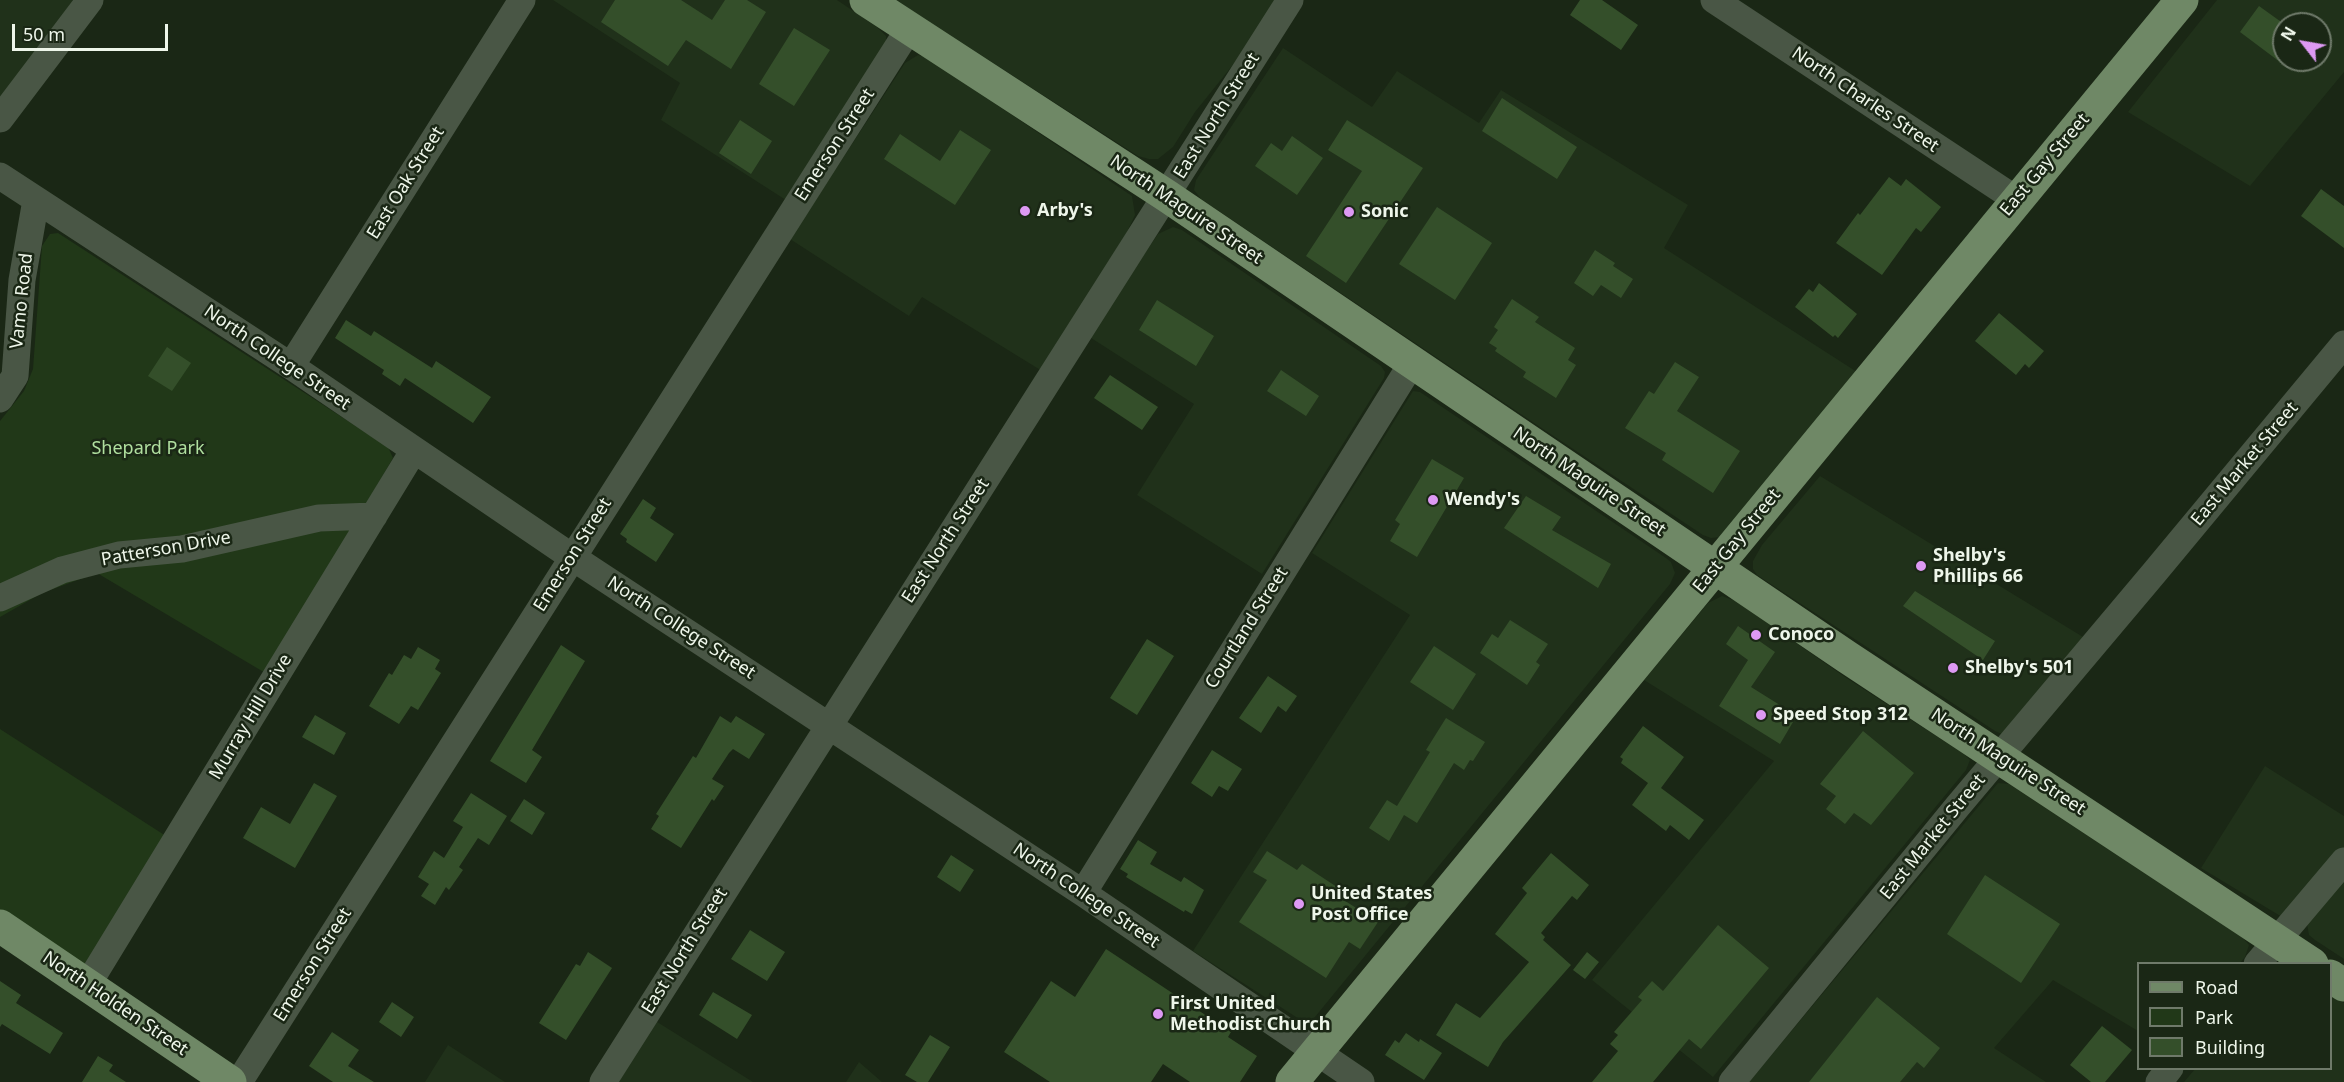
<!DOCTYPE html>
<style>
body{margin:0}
#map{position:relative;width:2344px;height:1082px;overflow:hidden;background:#1a2715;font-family:"Noto Sans",sans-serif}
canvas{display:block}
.legend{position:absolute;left:2137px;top:962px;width:195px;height:108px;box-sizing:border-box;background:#1a2715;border:2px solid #6f7a6a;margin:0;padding:8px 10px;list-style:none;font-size:18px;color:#eef6ea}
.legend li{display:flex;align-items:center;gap:12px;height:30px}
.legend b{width:30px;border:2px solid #6f7a6a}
.north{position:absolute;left:2272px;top:12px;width:60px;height:60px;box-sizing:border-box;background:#1a2715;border:2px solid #6f7a6a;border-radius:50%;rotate:301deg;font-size:16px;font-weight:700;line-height:24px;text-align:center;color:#eef6ea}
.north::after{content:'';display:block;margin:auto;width:21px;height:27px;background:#dd99f3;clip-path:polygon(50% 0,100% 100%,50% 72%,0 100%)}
.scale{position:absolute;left:12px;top:24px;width:156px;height:27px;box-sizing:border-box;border:3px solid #eef6ea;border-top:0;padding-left:8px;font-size:18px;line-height:21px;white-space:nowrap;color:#eef6ea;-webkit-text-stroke:4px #1a2715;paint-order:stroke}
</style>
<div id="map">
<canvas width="2344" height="1082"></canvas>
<ul class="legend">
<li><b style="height:8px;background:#6f8866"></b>Road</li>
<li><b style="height:16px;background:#213818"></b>Park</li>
<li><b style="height:16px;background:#344f2a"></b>Building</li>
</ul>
<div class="north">N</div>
<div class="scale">50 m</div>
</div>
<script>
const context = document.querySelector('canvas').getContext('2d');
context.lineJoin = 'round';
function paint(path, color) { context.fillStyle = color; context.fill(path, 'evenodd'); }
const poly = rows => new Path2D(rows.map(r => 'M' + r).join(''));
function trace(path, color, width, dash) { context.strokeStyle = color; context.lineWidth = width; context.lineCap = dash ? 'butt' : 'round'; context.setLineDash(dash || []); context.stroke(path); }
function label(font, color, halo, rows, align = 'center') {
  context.font = font + ' "Noto Sans",sans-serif'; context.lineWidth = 5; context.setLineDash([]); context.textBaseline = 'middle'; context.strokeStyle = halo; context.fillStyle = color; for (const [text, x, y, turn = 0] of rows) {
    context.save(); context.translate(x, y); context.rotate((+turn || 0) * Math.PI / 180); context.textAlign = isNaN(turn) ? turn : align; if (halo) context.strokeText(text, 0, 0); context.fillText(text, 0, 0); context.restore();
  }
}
const built = poly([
 [0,0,72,0,76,3,0,103],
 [553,0,837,0,877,27,886,36,886,45,789,202,661,120,680,83],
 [895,0,1278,0,1252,41,1195,112,1173,147,1158,159,1149,159,1138,156],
 [2217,0,2344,0,2344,72,2250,186,2128,112],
 [2284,24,2320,24,2320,60,2284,60],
 [1283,48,1372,107,1397,71,1479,123,1501,90,1688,205,1664,248,1857,372,1720,537,1711,538,1703,535,1546,431,1201,199,1194,190,1196,180],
 [918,55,926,57,1132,196,1135,215,1127,232,1042,371,922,297,909,316,790,239,905,63],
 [1173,227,1182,230,1381,366,1385,372,1384,378,1262,574,1137,495,1194,404,1088,336,1158,234],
 [1413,391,1420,392,1666,558,1671,562,1675,573,1670,584,1310,1023,1307,1024,1193,951,1410,615,1312,553],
 [1820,476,2088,640,2004,735,1995,731,1757,575,1753,569,1753,561,1762,545],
 [1722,596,1736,601,1845,677,1964,754,1970,760,1966,770,1713,1077,1592,980,1774,761,1644,680,1708,603],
 [2265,766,2344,816,2344,855,2287,920,2201,868],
 [1998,783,2009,784,2243,938,2249,945,2245,957,2240,963,2138,964,2138,1031,2053,980,1994,1048,2046,1082,1749,1082],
 [2344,877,2344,959,2315,940,2309,935,2307,924],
 [2331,994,2344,1003,2344,1082,2184,1082,2195,1069,2330,1068],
 [654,1020,753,1082,615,1082],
 [448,1045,505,1082,425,1082],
 [859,1062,882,1082,846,1082]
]);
const green = poly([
 [58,233,388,447,393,458,267,674,97,573,42,593,0,617,0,421,24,391,33,369,42,246,50,234],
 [0,729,169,838,89,964,81,965,0,913]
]);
const building = poly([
 [615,0,681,0,712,20,725,0,747,0,766,12,731,69,686,40,668,66,601,22],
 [1580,0,1602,0,1638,25,1621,50,1570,15],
 [2259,6,2284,24,2284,65,2240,32],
 [794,28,830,50,794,106,759,84],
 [1502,98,1577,147,1557,179,1482,131],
 [740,120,772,141,751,174,719,153],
 [1347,120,1423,168,1346,283,1306,256,1362,171,1328,150],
 [960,130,991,150,955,205,884,159,900,134,940,161],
 [1292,136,1323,158,1297,195,1255,166,1271,143,1282,151],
 [1889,177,1901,186,1906,179,1941,207,1921,232,1916,228,1882,275,1836,243,1858,213,1860,215],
 [2321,189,2344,206,2344,248,2301,216],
 [1437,207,1492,243,1455,300,1399,264],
 [1595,250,1615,263,1613,266,1633,279,1621,298,1601,285,1593,296,1574,283],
 [1819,283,1857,314,1838,338,1835,335,1833,337,1795,307,1809,289,1813,292],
 [1512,299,1539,317,1535,322,1575,348,1568,360,1576,365,1556,398,1523,377,1526,372,1495,351,1497,348,1489,343,1498,330,1494,327],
 [1157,300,1214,336,1196,366,1139,330],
 [1999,313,2044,351,2029,368,2025,364,2016,375,1975,341],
 [346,320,371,336,374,331,432,368,436,361,491,397,473,423,405,378,400,386,382,374,384,370,335,338],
 [167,347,191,363,172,391,148,376],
 [1675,362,1699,377,1677,411,1740,451,1713,493,1662,460,1666,453,1625,428,1649,391,1654,394],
 [1281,370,1319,396,1306,416,1267,391],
 [1110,375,1158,407,1142,430,1094,398],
 [1432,459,1464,478,1417,557,1390,541,1400,524,1395,520],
 [1526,496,1561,517,1552,530,1611,564,1598,588,1504,528],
 [643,499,656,508,650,518,674,534,656,562,626,542,627,539,620,534],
 [1915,591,1995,641,1983,660,1903,606],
 [1510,620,1548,644,1536,662,1540,665,1527,685,1480,653,1492,634,1498,638],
 [1738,626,1775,652,1751,687,1791,712,1787,718,1793,722,1780,744,1719,706,1748,660,1726,644],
 [1147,639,1174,656,1137,715,1110,698],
 [561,645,585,661,532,750,542,757,526,783,490,761],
 [1434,646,1476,674,1453,710,1410,682],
 [418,647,440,660,435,669,441,673,418,710,411,706,399,724,369,706,389,673,392,675,404,655,411,659],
 [1268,676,1297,696,1286,712,1278,706,1261,733,1239,718],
 [315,715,346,733,334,755,302,737],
 [720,716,731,723,736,716,765,734,749,759,733,749,729,753,712,779,724,786,714,801,712,799,681,848,651,829,659,816,656,814,693,756,696,758],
 [1446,718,1485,742,1473,761,1470,760,1464,770,1454,763,1417,823,1404,815,1389,841,1369,828,1387,800,1397,806,1430,752,1426,750],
 [1643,726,1684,757,1661,788,1704,820,1689,840,1670,825,1666,831,1632,805,1648,783,1621,763,1623,759,1620,757],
 [1863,731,1914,773,1871,825,1854,813,1845,824,1826,809,1836,796,1820,784],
 [1212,750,1242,769,1228,791,1219,786,1212,797,1191,783],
 [314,783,337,796,295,868,243,838,261,807,290,824],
 [471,793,507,816,489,845,478,838,459,867,463,870,449,890,446,887,435,905,421,896,429,884,418,877,434,851,444,858,463,827,453,821],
 [524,799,545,813,532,835,510,821],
 [1138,840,1157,852,1150,864,1181,882,1184,877,1204,890,1192,914,1185,910,1184,912,1144,888,1126,877,1128,874,1120,869],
 [1267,851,1297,870,1302,864,1343,891,1339,897,1378,922,1360,949,1349,942,1326,978,1239,922,1267,880,1253,872],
 [1551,853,1589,885,1577,900,1572,896,1541,933,1545,937,1543,940,1571,965,1503,1042,1488,1067,1436,1035,1456,1003,1480,1018,1529,962,1495,934,1527,893,1522,888],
 [951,855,974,870,960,892,937,877],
 [1985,875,2060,924,2021,983,1947,934],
 [1718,925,1769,968,1701,1049,1689,1039,1653,1082,1592,1082,1618,1051,1610,1044,1618,1035,1614,1032,1642,1000,1638,997,1652,981,1663,991],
 [750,930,785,952,767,981,731,959],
 [1106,949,1231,1032,1228,1037,1257,1056,1240,1082,1190,1082,1163,1064,1151,1082,1050,1082,1004,1052,1051,981,1075,997],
 [588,952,612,968,566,1040,539,1023,576,964,580,966],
 [1587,952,1599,962,1585,979,1573,970],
 [0,981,21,995,16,1003,63,1033,50,1054,2,1024,0,1027],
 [713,992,752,1015,737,1039,699,1015],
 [1877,997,1940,1048,1924,1068,1917,1062,1900,1082,1809,1082],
 [392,1002,414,1017,401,1037,379,1022],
 [2102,1026,2132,1050,2105,1082,2091,1082,2070,1065],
 [332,1032,359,1050,348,1066,374,1082,333,1082,309,1066],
 [1406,1033,1419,1042,1420,1039,1442,1053,1424,1080,1385,1055,1395,1040,1399,1043],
 [930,1035,950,1047,928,1082,917,1082,905,1075],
 [98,1056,113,1065,109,1071,126,1082,82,1082]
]);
const minor = poly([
 [1714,0,2017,200],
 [0,119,90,0],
 [0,176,291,366,572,557,1083,893,1361,1082],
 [291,366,522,0],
 [0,399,15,376,22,280,36,200],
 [0,598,62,570,119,555,182,549,319,518,374,516],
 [1083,893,1412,363],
 [2257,964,2344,861],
 [88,984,414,450],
 [239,1082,909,29],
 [603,1082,1290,0],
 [1732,1082,1957,807,2154,573,2344,344],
 [2159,1082,2170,1068]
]);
const major = poly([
 [866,0,1167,196,1847,657,2312,964],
 [0,926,230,1082],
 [2330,976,2344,985],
 [1292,1082,2182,0]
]);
const markers = [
 [1025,211,6,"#dd99f3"],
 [1349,212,6,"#dd99f3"],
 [1433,500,6,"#dd99f3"],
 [1921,566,6,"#dd99f3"],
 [1756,635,6,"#dd99f3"],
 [1953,668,6,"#dd99f3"],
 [1761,715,6,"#dd99f3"],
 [1299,904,6,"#dd99f3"],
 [1158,1014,6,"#dd99f3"]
];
const streetNames = [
 ["North Charles Street",1865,100,34],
 ["East North Street",1217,116,-58],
 ["Emerson Street",835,145,-57],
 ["East Gay Street",2045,165,-50],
 ["East Oak Street",406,183,-58],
 ["North Maguire Street",1186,210,34],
 ["Vamo Road",22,301,-84],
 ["North College Street",277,358,34],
 ["East Market Street",2245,464,-50],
 ["North Maguire Street",1589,482,34],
 ["East North Street",946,541,-57],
 ["East Gay Street",1737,541,-51],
 ["Patterson Drive",166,549,-10],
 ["Emerson Street",573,555,-58],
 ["North College Street",681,628,33],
 ["Courtland Street",1247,628,-58],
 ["Murray Hill Drive",251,717,-59],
 ["North Maguire Street",2008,762,33],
 ["East Market Street",1933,837,-51],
 ["North College Street",1086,896,34],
 ["East North Street",685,951,-58],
 ["Emerson Street",313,965,-58],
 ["North Holden Street",115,1004,34]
];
const poiNames = [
 ["Arby's",1037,211],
 ["Sonic",1361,212],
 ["Wendy's",1445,500],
 ["Shelby's",1933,556],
 ["Phillips 66",1933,577],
 ["Conoco",1768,635],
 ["Shelby's 501",1965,668],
 ["Speed Stop 312",1773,715],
 ["United States",1311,894],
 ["Post Office",1311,915],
 ["First United",1170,1004],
 ["Methodist Church",1170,1025]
];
const parkNames = [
 ["Shepard Park",148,449]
];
paint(built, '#20311a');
paint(green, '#213818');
paint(building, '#344f2a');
trace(minor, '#495645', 27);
trace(major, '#6f8866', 33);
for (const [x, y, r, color] of markers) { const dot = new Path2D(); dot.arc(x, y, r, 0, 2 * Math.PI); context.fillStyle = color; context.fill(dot); trace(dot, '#1a2715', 2); }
label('18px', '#eef6ea', '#1a2715', streetNames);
label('bold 18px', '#eef6ea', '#1a2715', poiNames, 'left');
label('18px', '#b0df9f', '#1a2715', parkNames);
</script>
